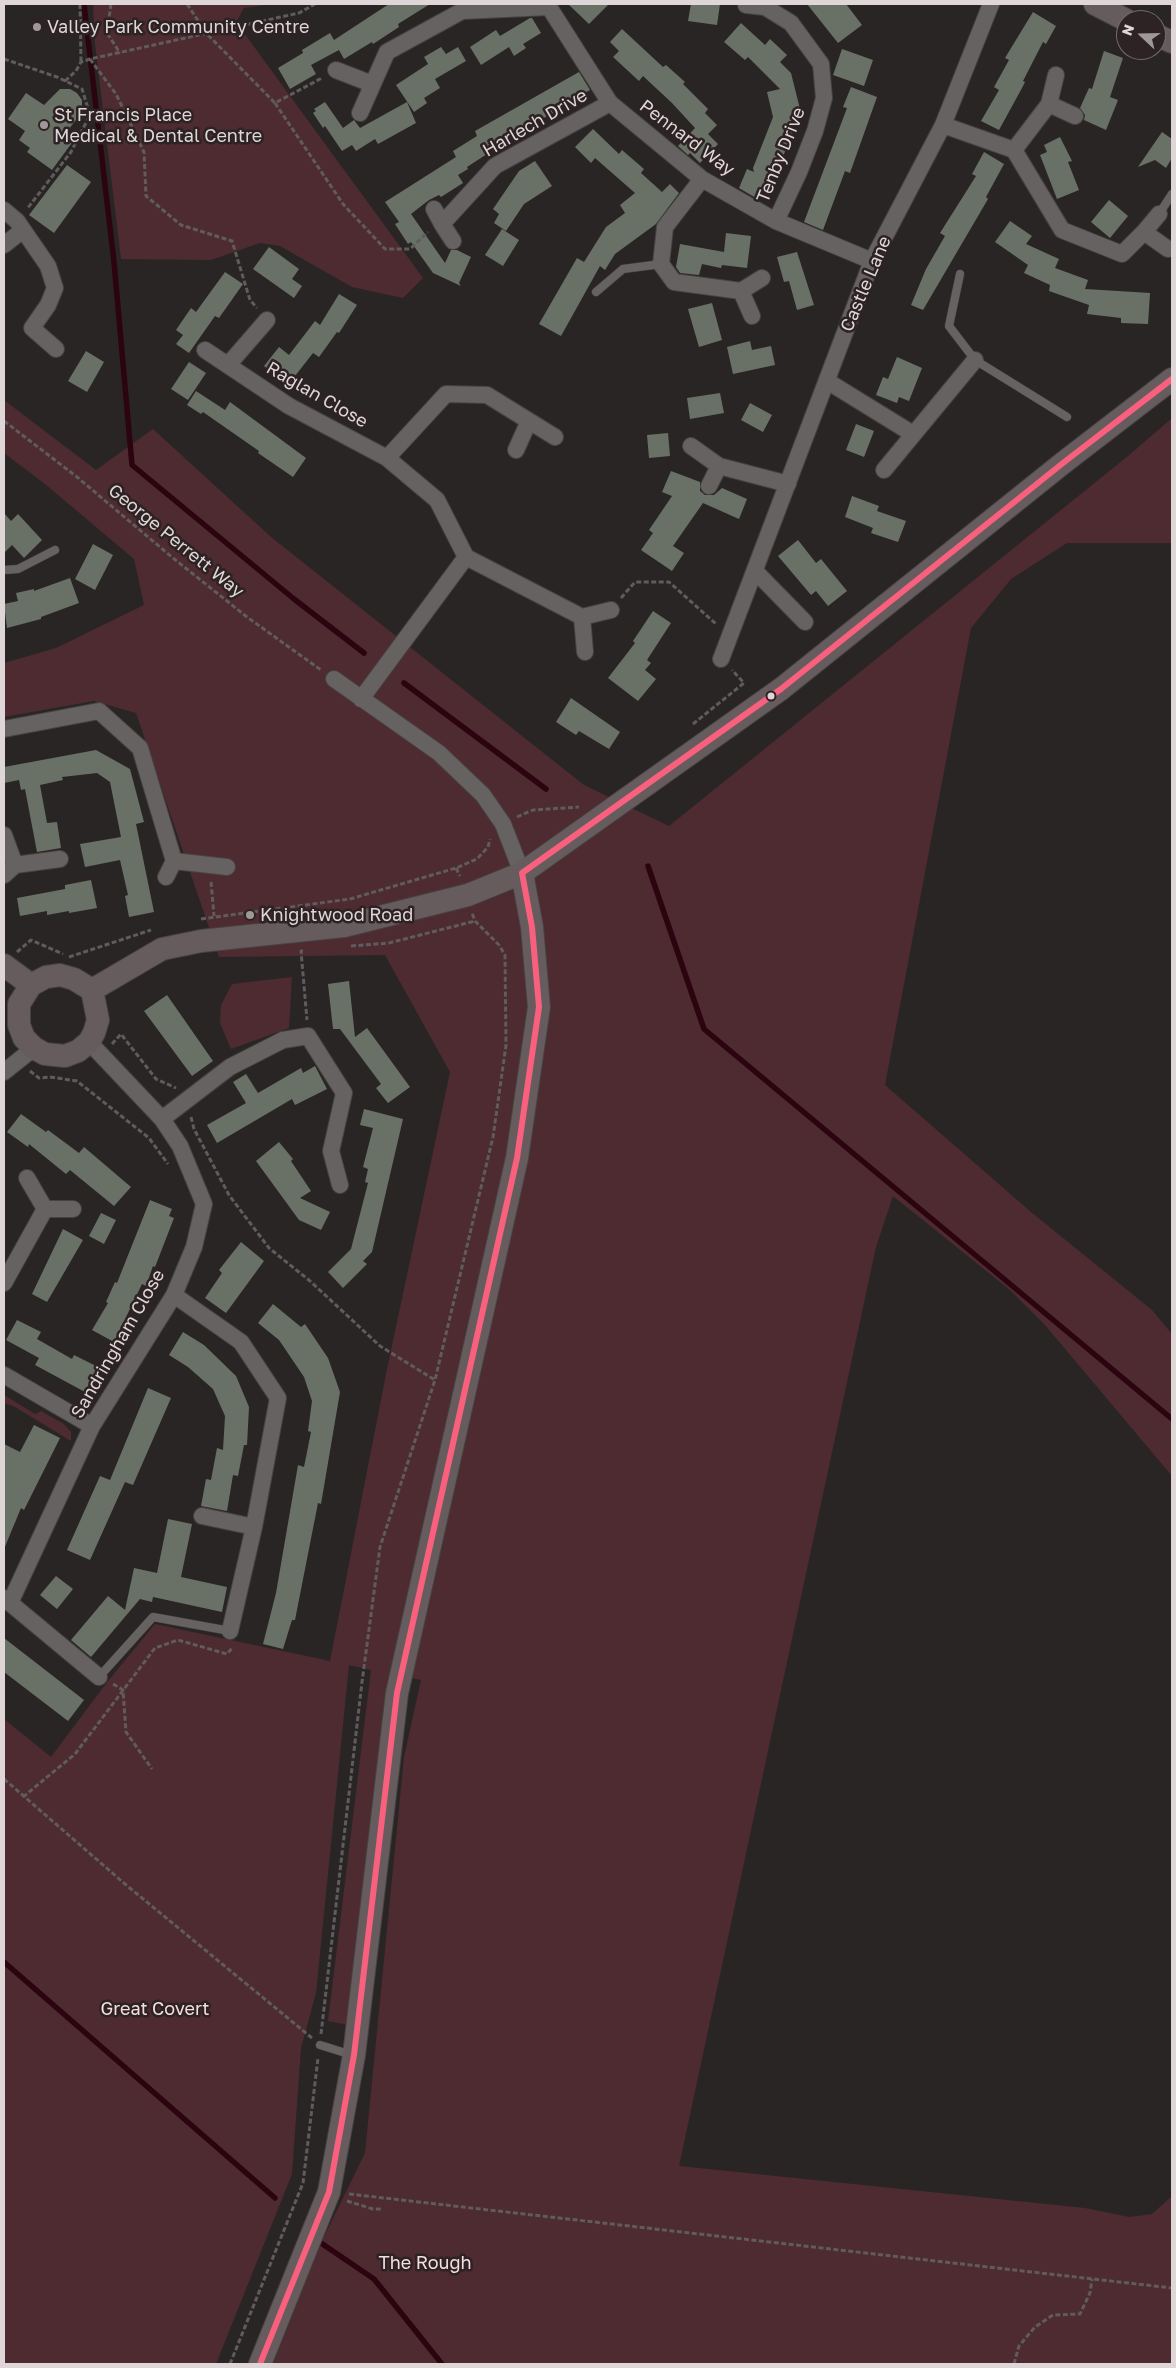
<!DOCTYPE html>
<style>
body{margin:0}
#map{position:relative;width:1176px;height:2368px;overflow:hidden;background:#2a2525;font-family:"Golos Text",sans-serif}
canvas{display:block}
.frame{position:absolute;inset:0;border:5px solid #ded6d7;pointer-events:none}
.north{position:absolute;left:1116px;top:10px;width:50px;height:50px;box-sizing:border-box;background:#2d2224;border:1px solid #746a6c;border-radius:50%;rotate:291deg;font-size:14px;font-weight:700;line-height:20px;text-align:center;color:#ded6d7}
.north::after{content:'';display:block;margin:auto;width:18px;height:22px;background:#9f9899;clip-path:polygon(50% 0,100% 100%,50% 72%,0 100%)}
</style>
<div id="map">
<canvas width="1176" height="2368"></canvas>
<div class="frame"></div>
<div class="north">N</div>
</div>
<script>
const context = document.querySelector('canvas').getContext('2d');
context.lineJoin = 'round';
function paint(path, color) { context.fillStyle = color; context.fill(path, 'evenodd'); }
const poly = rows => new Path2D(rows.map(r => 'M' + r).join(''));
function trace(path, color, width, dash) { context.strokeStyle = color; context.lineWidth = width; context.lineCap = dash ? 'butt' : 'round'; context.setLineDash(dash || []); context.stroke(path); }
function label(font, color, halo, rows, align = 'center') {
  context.font = font + ' "Golos Text",sans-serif'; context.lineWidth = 5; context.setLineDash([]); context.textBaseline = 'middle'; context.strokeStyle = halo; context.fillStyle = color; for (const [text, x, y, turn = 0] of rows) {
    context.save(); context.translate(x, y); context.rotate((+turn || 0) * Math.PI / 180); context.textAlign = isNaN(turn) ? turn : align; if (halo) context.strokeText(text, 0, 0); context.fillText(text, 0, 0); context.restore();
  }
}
const green = poly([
 [93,4,271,4,244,8,235,24,244,33,423,278,403,298,352,287,280,246,260,243,211,260,121,259,95,44],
 [4,400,96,470,153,429,271,537,584,785,669,826,1128,456,1172,418,1172,543,1067,543,1011,579,971,628,885,1085,1031,1212,1152,1310,1172,1334,1172,1476,1045,1325,1010,1290,893,1196,876,1247,679,2166,1085,2208,1129,2217,1152,2214,1172,2196,1172,2364,273,2364,321,2243,365,2153,404,1757,421,1680,394,1674,348,2025,328,2021,371,1670,349,1665,316,1993,301,2048,292,2174,216,2364,4,2364,4,1719,51,1757,108,1681,155,1624,330,1661,386,1374,450,1072,385,955,219,957,136,713,94,701,4,717,4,663,56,648,144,605,134,559,45,484,4,453],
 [292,977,289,1028,231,1049,220,1023,221,1005,232,984],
 [4,1395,35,1414,41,1411,64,1424,71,1432,71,1441,15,1407,4,1403]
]);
const stream = poly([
 [84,4,114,262,132,465,294,599,364,653],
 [404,683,546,789],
 [648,866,704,1029,1172,1419],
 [4,1962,275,2198],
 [321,2243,374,2279,442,2364]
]);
const building = poly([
 [389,4,430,4,398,24,399,27,373,44,372,42,344,59,339,50,311,65,316,74,290,89,278,68,303,53,302,50,330,33,334,40],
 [568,4,609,4,589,24],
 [691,4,720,4,717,25,688,21],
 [807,4,846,4,862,25,838,43],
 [1033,12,1056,26,1046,44,1043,42,1023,81,1025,82,1022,88,999,130,981,121,999,90,994,87,1009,60,1005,58],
 [530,18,532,18,541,33,523,44,526,48,514,56,509,47,481,65,470,47,496,30,500,36],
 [741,23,765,45,770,39,787,55,780,62,791,73,800,109,794,111,797,122,780,164,774,161,760,194,758,187,756,198,739,188,747,169,754,172,753,168,773,117,767,92,780,89,748,57,745,60,724,42],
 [622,29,663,67,666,65,685,82,683,84,708,109,705,113,717,125,708,134,718,144,700,163,690,153,688,155,678,146,695,128,672,103,643,76,639,81,613,57,619,51,610,42],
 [441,47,446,54,458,47,466,61,435,79,440,88,424,98,427,103,414,112,396,85,428,64,424,57],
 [842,49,873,60,864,86,833,75],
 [1104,51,1123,58,1110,97,1118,100,1106,130,1084,120,1085,115,1080,108,1089,88,1092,89],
 [579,72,590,90,552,111,553,113,484,150,487,154,467,167,468,169,458,175,463,183,441,197,439,195,429,200,411,214,445,263,451,250,457,250,471,257,459,283,461,286,433,273,411,242,408,244,395,224,399,222,385,202,456,157,453,151,477,136,475,131],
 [851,87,877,97,850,173,845,171,823,230,804,222,847,108,843,107],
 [60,89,70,89,77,93,82,100,82,112,65,134,74,140,52,170,27,152,30,148,19,140,25,131,8,119,26,93,44,105],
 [325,102,343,128,354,120,360,128,407,102,416,123,378,144,375,139,356,151,352,145,342,151,325,126,323,128,313,113,316,111,314,109],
 [593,129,619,154,622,150,644,169,641,173,662,192,670,184,679,193,656,224,615,254,605,270,600,266,561,336,539,324,577,258,584,262,606,227,625,213,620,205,635,193,595,158,591,163,575,147],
 [1162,132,1172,139,1172,158,1166,168,1155,160,1138,167],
 [1060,137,1072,161,1068,162,1079,190,1057,199,1040,155,1047,152,1044,145],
 [984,152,1004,164,986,197,988,199,923,310,911,305,926,269,945,236,940,233,976,176,972,174],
 [535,161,552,186,524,204,506,231,494,223,499,214,493,209,519,171],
 [67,165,91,182,54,233,29,215],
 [1109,200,1128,216,1110,238,1091,222],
 [1010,221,1032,236,1026,244,1059,259,1055,268,1088,280,1085,289,1150,293,1148,324,1121,323,1121,318,1087,314,1089,305,1049,291,1050,285,1024,273,1028,265,995,242],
 [502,229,519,240,503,266,485,255],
 [726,233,751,236,747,268,722,265,721,268,702,264,699,275,680,273,676,267,680,244,724,252],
 [269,247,299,269,292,279,302,286,294,298,253,269],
 [797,252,814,305,797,310,789,281,784,282,777,257],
 [225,272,243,284,219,318,215,316,189,353,176,344,183,335,176,330,191,308,196,312],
 [339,294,357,305,339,333,337,332,319,357,313,353,288,385,264,366,279,347,289,355,315,321,320,325],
 [712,303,722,340,699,347,688,309],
 [750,341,752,350,771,346,775,365,733,374,727,347],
 [86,351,104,362,87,392,68,381],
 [897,357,922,368,909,401,899,397,897,403,876,395,883,377,888,379],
 [189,362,206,373,188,400,171,389],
 [196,391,225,410,230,402,306,458,293,477,258,453,259,451,203,412,201,414,187,405],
 [720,393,724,413,690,419,687,398],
 [750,403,772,415,763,432,741,420],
 [856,424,874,431,864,457,846,450],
 [668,433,670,456,649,458,647,435],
 [671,471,700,482,700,491,705,495,714,495,722,488,747,499,739,519,703,503,673,546,684,553,672,571,641,550,653,533,649,530,672,496,662,492],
 [852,496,879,506,877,511,906,521,898,542,871,533,873,528,845,517],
 [4,513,11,521,18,514,42,540,24,558,12,545,4,553],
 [798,540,816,563,821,559,847,591,828,606,816,591,811,595,778,556],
 [93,544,113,555,95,590,75,579],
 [70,578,79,603,41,617,41,619,7,628,4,604,18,601,16,593,34,589,34,591],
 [653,611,671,623,647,660,651,663,645,670,656,679,638,701,608,678,635,643,633,641],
 [571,698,620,732,609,749,579,731,576,735,556,722],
 [96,750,130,769,144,822,136,824,154,912,129,917,125,896,128,895,120,860,85,867,80,844,121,837,110,782,97,773,62,777,63,780,40,785,47,823,57,822,61,848,37,852,25,789,21,790,19,780,4,783,4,767],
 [91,880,97,908,69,913,69,911,47,915,47,911,20,916,17,898,65,889,65,885],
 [349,981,355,1037,367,1028,410,1087,388,1103,376,1088,381,1084,340,1029,333,1029,328,984],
 [167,995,213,1061,192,1076,144,1011],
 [315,1066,327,1089,295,1105,292,1099,217,1143,207,1125,246,1103,233,1082,246,1074,258,1093,301,1068,303,1073],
 [364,1109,403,1119,372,1252,363,1261,367,1264,343,1288,328,1272,351,1249,368,1183,365,1182,368,1169,363,1167,373,1128,360,1125],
 [21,1114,46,1132,48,1130,79,1153,84,1147,131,1187,114,1206,70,1170,66,1174,29,1144,28,1147,7,1132],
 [279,1142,293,1159,291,1161,311,1191,300,1198,330,1212,321,1230,299,1220,256,1161],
 [150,1200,172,1209,169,1216,174,1218,155,1267,153,1266,146,1286,142,1284,114,1342,92,1330,108,1303,106,1302,115,1282,117,1283],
 [101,1213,116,1220,104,1244,89,1236],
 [63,1229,83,1240,47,1302,32,1294],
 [241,1242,264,1261,226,1313,205,1298,222,1273,219,1270],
 [273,1304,301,1327,305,1324,328,1358,340,1392,321,1504,318,1503,295,1620,292,1620,283,1649,263,1644,276,1593,298,1465,304,1467,311,1432,308,1431,312,1401,304,1377,279,1340,258,1323],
 [17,1320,41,1332,37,1339,72,1359,74,1355,98,1367,85,1392,35,1365,39,1358,6,1340],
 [183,1332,204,1345,236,1376,249,1407,247,1445,244,1445,238,1476,233,1475,227,1511,201,1506,206,1479,211,1480,217,1448,223,1450,225,1416,213,1389,188,1367,169,1355],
 [148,1388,171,1398,133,1485,125,1482,90,1560,67,1550,100,1476,110,1480],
 [34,1425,60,1438,24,1510,21,1508,4,1549,4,1444,20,1452],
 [168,1519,192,1524,181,1577,227,1587,222,1612,153,1597,152,1602,140,1599,91,1657,71,1640,108,1596,125,1610,134,1568,157,1573],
 [56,1576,73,1589,57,1609,40,1595],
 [4,1638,84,1700,68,1721,4,1672]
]);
const path = poly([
 [80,4,81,62],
 [111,4,107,33,120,53],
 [187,4,207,34,275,103,322,78],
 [4,59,57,77,82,89,90,115,71,152,27,209],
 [90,59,116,94,144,152,146,196,181,225,232,241,250,300,257,308],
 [65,81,76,71,81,62,90,59,299,13,315,4],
 [275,103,343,204,385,249,410,249,428,232],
 [4,421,77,477,173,558,247,617,321,670],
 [621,598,635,582,669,582,716,624],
 [693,724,744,683,732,670],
 [517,817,533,810,579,807],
 [456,868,460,876],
 [211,882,214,916],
 [201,919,350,899,456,868,477,859,488,847,490,839],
 [351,946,389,943,475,921],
 [303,951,301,951,307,1020],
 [17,952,31,940,63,954],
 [69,957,151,930],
 [112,1044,121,1034,156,1079,176,1088],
 [30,1071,39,1078,50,1077,77,1081,149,1138,168,1164],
 [191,1117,194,1129,229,1195,269,1248,310,1281,380,1346,435,1380],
 [113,1684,123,1690,126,1732,152,1769],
 [4,1779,125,1884,312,2038],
 [23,1797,75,1754,155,1648,178,1640,227,1654,233,1647],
 [321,2034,362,1682,380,1547,435,1380,493,1137,506,1045,505,955,499,945,475,921,472,913],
 [349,2194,1172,2288],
 [347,2201,373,2209,381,2209],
 [230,2364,303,2183,318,2058],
 [1014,2364,1019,2346,1035,2327,1053,2315,1080,2314,1090,2293,1092,2279]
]);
const lane = poly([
 [1159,214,1172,194],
 [960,274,949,326,975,360,1067,417],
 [596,292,623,269,661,264],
 [4,570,18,569,55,550],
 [99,1677,153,1617,230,1631],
 [320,2045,352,2055]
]);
const street = poly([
 [746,5,765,7,791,23,821,64,824,98,815,131,799,172,776,221],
 [549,7,610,103,702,179,776,221,872,261],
 [336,70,372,84],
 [1049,104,1075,116],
 [360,113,387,52,462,11,549,7],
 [943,125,1014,150,1062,230,1122,254,1144,232,1168,249],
 [1014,150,1049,104,1056,75],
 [702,179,665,227,661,264,674,282,741,291,752,316],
 [434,209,442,224,495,166,610,103],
 [4,210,17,221,48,266,55,288,48,305,32,328,56,349],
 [442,224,453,241],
 [1144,232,1159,214],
 [4,245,23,230],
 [741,291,762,278],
 [205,350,289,406,387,458,437,500,466,557,582,617,585,652],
 [228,365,267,320],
 [827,381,913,434],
 [691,446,719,466],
 [516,450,529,421],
 [387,458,446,394,487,395,555,437],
 [884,470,975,360],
 [709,486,719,466,788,484],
 [755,571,805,622],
 [582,617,611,610],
 [721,659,872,261,943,125,991,4],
 [334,679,439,753,483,795,503,824,522,873],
 [361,699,466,557],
 [4,729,99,711,140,748,174,861,227,867],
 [4,835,15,865,60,859],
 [4,875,15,865],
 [166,877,174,861],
 [4,1072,34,1048],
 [162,1119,230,1067,283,1040,308,1036,344,1093,331,1151,340,1185],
 [45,1209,73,1209],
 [4,1283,45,1209,27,1178],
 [174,1295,241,1342,278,1398,254,1527,230,1631],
 [4,1375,92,1426],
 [202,1516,254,1527],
 [4,1598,10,1603,92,1426,174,1295,194,1247,204,1204,180,1146,162,1119,89,1042],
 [10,1603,99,1677]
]);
const secondary = poly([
 [1095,4,1126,20],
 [1156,35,1172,42],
 [4,965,31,985],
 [60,975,74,979,92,990,98,1020,94,1033,89,1042,78,1051,65,1056,45,1054,34,1048,24,1038,19,1025,19,1004,31,985,46,977,60,975],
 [92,990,162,949,201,941,344,926,468,895,522,873,781,689,1063,463,1172,379],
 [260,2364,329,2192,354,2055,397,1693,517,1158,539,1007,532,927,522,873]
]);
const bus1 = poly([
 [260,2364,329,2192,354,2055,397,1693,517,1158,539,1007,532,927,522,873,781,689,1063,463,1172,379]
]);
const markers = [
 [37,27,5,"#9f9899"],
 [44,125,5,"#9f9899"],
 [771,696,4.5,"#ded6d7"],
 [250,915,5,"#9f9899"]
];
const poiNames = [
 ["Valley Park Community Centre",47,27],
 ["St Francis Place",54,115],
 ["Medical & Dental Centre",54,136],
 ["Knightwood Road",260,915]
];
const streetNames = [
 ["Harlech Drive",535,123,-30],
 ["Pennard Way",687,138,37],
 ["Tenby Drive",781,155,-68],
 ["Castle Lane",866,284,-67],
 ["Raglan Close",317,395,30],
 ["George Perrett Way",176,541,39],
 ["Sandringham Close",118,1344,-60]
];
const parkNames = [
 ["Great Covert",155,2009],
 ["The Rough",425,2263]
];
paint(green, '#4d2b31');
trace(stream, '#2c040f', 5.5);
paint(building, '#697167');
trace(lane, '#474343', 9);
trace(street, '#474343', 18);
trace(secondary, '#474343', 24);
trace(path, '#605b5c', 3, [5, 2.5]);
trace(lane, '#666262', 8);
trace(street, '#666262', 16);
trace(secondary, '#665c5e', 22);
trace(bus1, '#f8607d', 6);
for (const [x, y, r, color] of markers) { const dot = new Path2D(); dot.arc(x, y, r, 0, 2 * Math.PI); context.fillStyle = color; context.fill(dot); trace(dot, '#2d2224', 2); }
label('18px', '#ded6d7', '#2d2224', poiNames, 'left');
label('18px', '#ded6d7', '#2d2224', streetNames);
label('18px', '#f4dee1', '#2d2224', parkNames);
</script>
